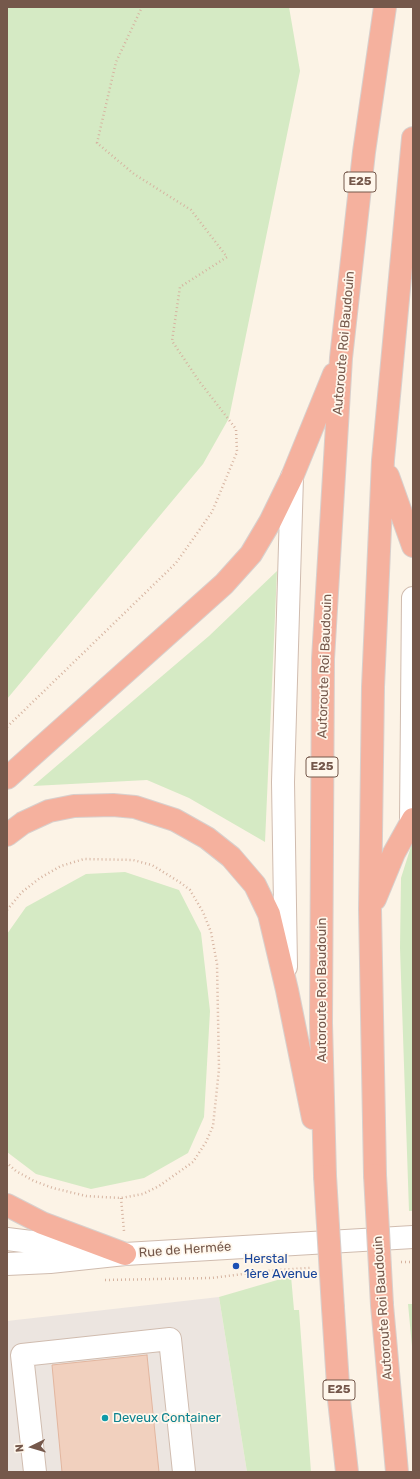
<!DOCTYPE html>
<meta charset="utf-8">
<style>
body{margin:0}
#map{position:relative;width:420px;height:1479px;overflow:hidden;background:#fcf3e6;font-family:Rubik,sans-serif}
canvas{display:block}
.frame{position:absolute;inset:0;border:8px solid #75584b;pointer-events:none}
.north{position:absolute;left:12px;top:1427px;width:40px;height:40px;-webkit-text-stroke:3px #fff7ec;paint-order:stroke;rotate:265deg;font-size:11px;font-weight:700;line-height:16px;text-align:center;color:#75584b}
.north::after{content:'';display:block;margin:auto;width:14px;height:18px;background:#75584b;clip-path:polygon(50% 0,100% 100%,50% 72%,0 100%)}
</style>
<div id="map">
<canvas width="420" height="1479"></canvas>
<div class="frame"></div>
<div class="north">N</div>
</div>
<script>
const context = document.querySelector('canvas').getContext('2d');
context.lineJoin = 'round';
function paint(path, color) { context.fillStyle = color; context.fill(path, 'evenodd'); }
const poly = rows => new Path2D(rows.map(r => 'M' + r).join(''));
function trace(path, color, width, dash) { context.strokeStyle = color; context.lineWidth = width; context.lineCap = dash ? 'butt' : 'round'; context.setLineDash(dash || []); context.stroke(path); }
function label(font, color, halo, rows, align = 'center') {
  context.font = font + ' Rubik,sans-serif'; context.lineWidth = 3.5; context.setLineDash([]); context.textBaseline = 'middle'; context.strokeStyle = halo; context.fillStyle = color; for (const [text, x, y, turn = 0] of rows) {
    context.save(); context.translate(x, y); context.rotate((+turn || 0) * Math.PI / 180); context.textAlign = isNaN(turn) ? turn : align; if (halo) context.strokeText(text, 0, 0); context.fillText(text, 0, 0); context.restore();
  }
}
const industrial = poly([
 [219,1297,247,1472,7,1472,7,1321]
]);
const green = poly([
 [7,7,289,7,300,71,229,418,203,464,7,699],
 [277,571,265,842,189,798,147,780,33,786,209,636],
 [413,840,413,1211,409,1211,400,948,401,878],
 [125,872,179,890,201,933,210,1011,204,1117,188,1153,144,1178,91,1189,36,1174,7,1152,7,934,26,907,86,874],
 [291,1276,294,1310,299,1310,311,1472,247,1472,219,1297],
 [408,1304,413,1304,413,1357]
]);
const building = poly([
 [147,1355,159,1472,62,1472,52,1365,147,1355]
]);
const path = poly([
 [7,727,176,563,212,512,237,452,236,429,199,381,172,341,180,287,227,257,191,210,134,174,97,143,116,62,142,7],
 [7,910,22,892,40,878,61,866,84,859,133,860,152,865,181,883,190,890,203,912,211,932,217,964,219,1069,213,1126,206,1142,193,1162,159,1186,143,1194,121,1198,86,1196,53,1188,34,1181,16,1171,7,1163],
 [121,1198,124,1231],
 [401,1262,413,1262],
 [105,1280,211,1278,276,1270,310,1268]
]);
const minor = poly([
 [411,821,413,598],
 [286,967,283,782,292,477],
 [7,1239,88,1249],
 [7,1264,50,1262,125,1254,413,1237],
 [35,1472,22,1355,170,1339,184,1472]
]);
const highway = poly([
 [388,476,413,546],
 [7,778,224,584,251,554,270,522,292,477,334,374],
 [7,835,23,823,49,811,74,806,113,805,135,807,175,820,207,838,231,857,255,885,269,914,287,990,313,1118],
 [375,899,394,853,413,819],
 [375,1175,370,909,373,687,383,460,413,138],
 [325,1176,321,1023,323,659,341,358,364,152,385,7],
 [7,1205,42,1223,125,1254],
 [382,1305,397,1472],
 [333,1308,339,1400,347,1472]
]);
const highwayBridge = poly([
 [375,1175,382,1305],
 [325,1176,333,1308]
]);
const markers = [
 [236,1266,4,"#1a4fb4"],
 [105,1418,4,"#0f9aa8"]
];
const shields = [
 [360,182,32],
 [322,767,32],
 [339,1390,32]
];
const shieldNames = [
 ["E25",360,182],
 ["E25",322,767],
 ["E25",339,1390]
];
const streetNames = [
 ["Autoroute Roi Baudouin",344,343,-85],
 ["Autoroute Roi Baudouin",325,666,-88],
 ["Autoroute Roi Baudouin",322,990,-90],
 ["Rue de Hermée",185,1250,-4],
 ["Autoroute Roi Baudouin",383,1308,-94]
];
const transitNames = [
 ["Herstal",244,1259],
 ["1ère Avenue",244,1274]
];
const cultureNames = [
 ["Deveux Container",113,1418]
];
paint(industrial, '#ece5e0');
paint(green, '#d5eac4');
paint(building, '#f1d0be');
trace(building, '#e3b69f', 1);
trace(minor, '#d0bcaf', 24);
trace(highway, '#d8d0cd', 24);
trace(path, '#d6b4a1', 2.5, [1, 3]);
trace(minor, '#fff', 22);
trace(highway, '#f5b19e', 22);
trace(highwayBridge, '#d8d0cd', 24, []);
trace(highwayBridge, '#f5b19e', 22);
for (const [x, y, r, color] of markers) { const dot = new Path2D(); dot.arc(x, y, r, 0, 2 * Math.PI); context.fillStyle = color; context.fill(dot); trace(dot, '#fff7ec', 1.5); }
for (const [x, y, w] of shields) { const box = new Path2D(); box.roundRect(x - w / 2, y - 10, w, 20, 3); context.fillStyle = '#fff7ec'; context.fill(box); trace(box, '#75584b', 1); }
label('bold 12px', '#75584b', null, shieldNames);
label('13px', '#75584b', '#fff7ec', streetNames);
label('13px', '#164399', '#fff7ec', transitNames, 'left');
label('13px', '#0d838f', '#fff7ec', cultureNames, 'left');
</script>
